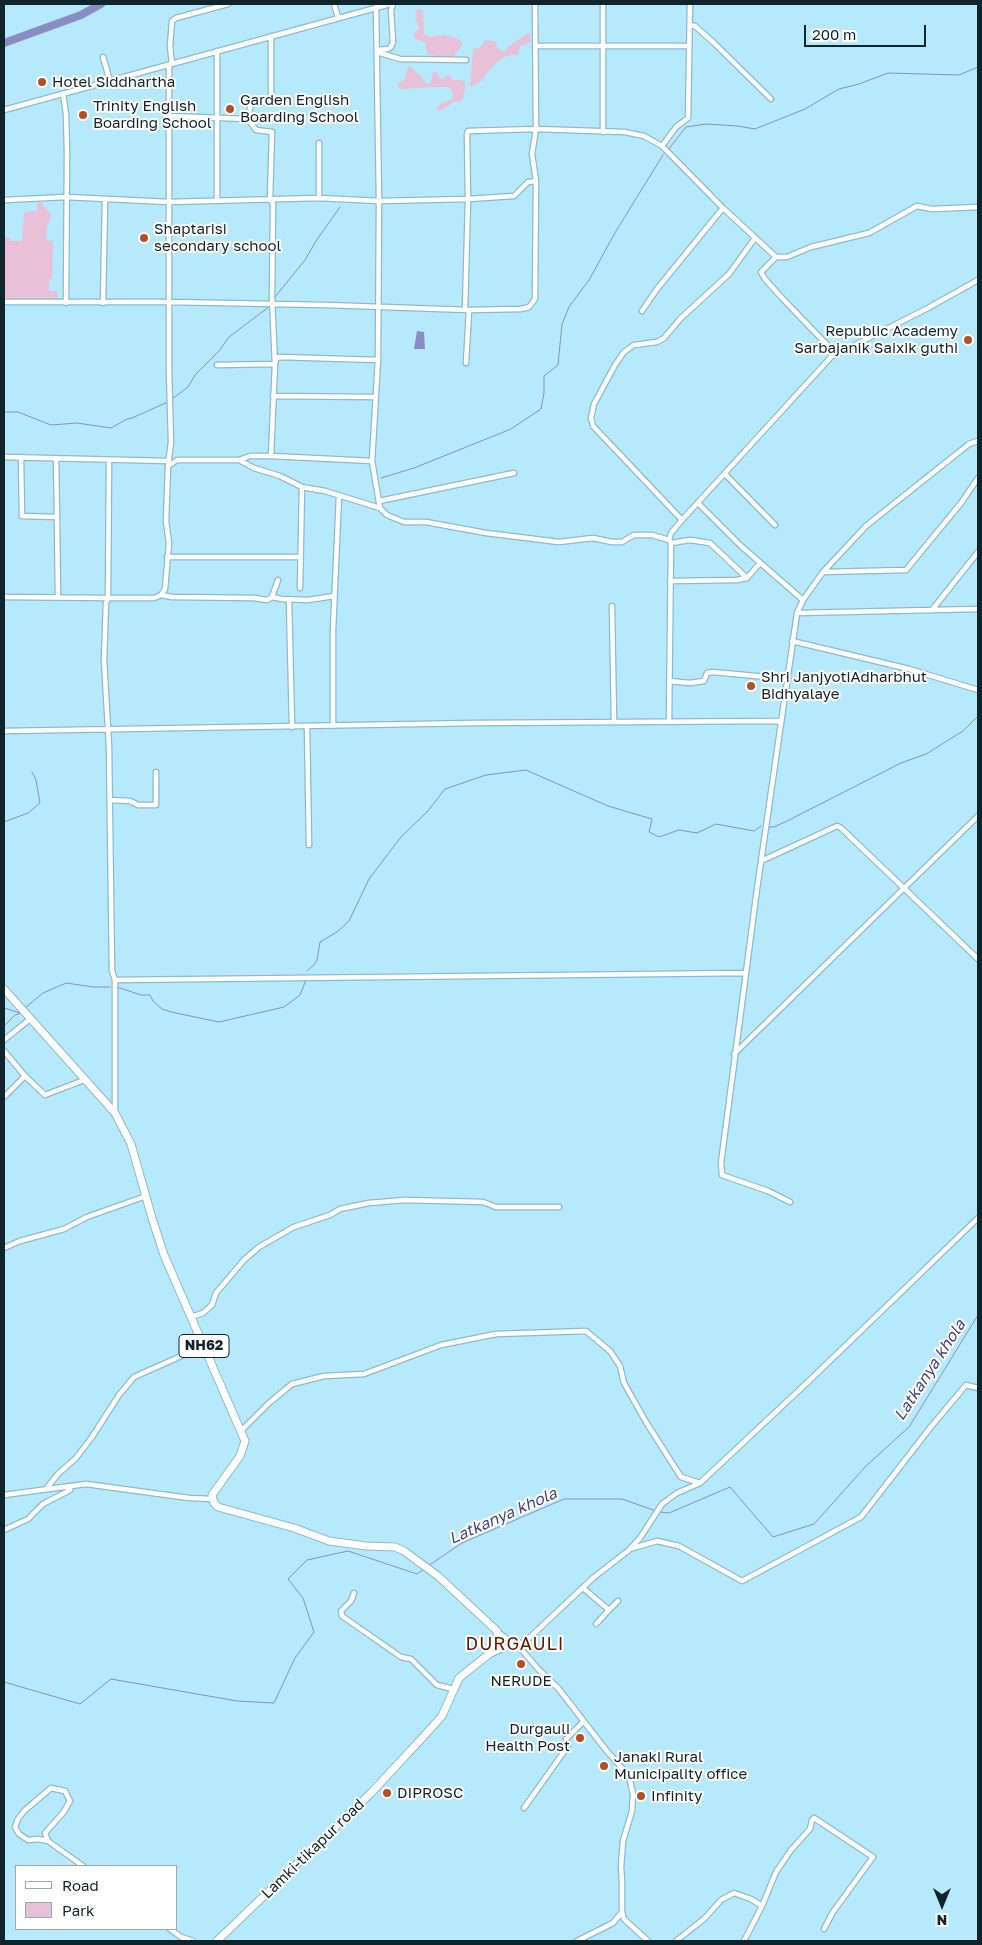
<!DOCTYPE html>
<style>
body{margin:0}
#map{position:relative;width:982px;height:1945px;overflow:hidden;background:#b6e9fc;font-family:"Golos Text",sans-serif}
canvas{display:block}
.frame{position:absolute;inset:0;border:5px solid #10242b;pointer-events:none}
.legend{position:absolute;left:15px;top:1865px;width:162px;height:65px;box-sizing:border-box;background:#fff;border:1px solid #9fa7aa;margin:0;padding:6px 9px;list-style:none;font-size:15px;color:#10242b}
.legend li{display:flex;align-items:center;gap:10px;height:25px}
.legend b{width:25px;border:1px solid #9fa7aa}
.north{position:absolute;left:917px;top:1880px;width:50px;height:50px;-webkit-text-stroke:4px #fff;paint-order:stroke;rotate:180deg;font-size:14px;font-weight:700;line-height:20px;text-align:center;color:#10242b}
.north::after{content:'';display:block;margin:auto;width:18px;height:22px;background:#10242b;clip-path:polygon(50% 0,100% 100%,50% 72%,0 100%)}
.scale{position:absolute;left:804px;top:25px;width:122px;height:22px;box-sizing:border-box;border:2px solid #10242b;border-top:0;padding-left:6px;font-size:15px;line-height:18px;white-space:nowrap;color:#10242b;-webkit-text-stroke:4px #fff;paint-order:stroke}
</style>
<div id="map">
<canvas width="982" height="1945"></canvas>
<div class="frame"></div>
<ul class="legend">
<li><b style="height:6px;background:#fff"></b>Road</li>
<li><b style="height:14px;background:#e8c0d8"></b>Park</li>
</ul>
<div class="north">N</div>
<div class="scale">200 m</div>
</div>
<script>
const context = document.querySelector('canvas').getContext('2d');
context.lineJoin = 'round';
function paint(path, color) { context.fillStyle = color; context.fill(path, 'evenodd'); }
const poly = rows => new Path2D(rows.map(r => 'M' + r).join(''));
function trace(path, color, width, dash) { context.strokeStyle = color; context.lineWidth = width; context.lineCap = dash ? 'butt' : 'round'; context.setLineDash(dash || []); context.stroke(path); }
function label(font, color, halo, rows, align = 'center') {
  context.font = font + ' "Golos Text",sans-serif'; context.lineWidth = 4; context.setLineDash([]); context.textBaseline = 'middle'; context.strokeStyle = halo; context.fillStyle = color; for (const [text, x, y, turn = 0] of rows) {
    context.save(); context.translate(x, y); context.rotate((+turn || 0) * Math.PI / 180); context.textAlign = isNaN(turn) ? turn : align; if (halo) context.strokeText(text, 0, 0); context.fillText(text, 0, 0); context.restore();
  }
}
const green = poly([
 [417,9,423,10,424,34,430,37,444,35,456,38,462,42,462,45,454,56,447,57,428,55,425,42,416,39,414,36,414,33,419,28,415,16],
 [527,33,530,34,531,41,529,43,520,46,518,55,506,56,500,60,490,69,480,82,470,87,473,49,479,48,486,40,492,41,496,41,497,47,502,51,506,51,509,46,520,39],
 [408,67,412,67,415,72,421,75,426,84,429,84,431,81,433,72,436,72,440,78,443,79,449,75,452,80,462,80,465,82,465,89,462,101,454,102,440,111,436,111,440,104,452,99,453,96,451,89,448,87,435,87,401,89,398,87,398,83,404,80],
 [37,202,42,203,51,215,47,227,46,240,53,241,52,279,49,279,49,291,58,291,57,300,4,300,4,237,8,237,12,241,22,241,24,212,37,211]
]);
const water = poly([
 [417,331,424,332,425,349,414,349]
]);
const stream = poly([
 [668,150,686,127,706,124,738,126,755,129,805,109,839,89,859,84,888,73,959,75,978,67],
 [275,297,305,260,316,241,340,207],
 [172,399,188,387,195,375,219,351,229,337,269,307],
 [4,412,18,412,51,425,77,423,111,428,127,419,132,418,168,402],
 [381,478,414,468,511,429,541,409,544,393,544,376,558,365,562,324,569,307,589,280,616,231,663,155],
 [4,822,28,813,40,803,36,780,32,772],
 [768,827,774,827,789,820,901,763,926,754,963,731,978,716],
 [307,971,314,965,317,960,320,942,337,932,349,921,369,879,401,837,427,812,445,789,486,775,526,770,608,806,652,819,649,832,659,837,679,830,697,833,716,824,754,831,761,826],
 [117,987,141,995,150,995,153,1001,162,1009,171,1012,219,1022,284,1007,300,995,306,980],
 [4,1008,20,1013],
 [25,1008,43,993,66,983,93,987,110,987],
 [4,1026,15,1015,21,1013],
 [660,1512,669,1513,730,1487,773,1537,814,1524,866,1466,909,1427,978,1315],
 [428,1566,462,1543,564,1499,622,1499,656,1511],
 [4,1682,80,1704,111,1679,237,1701,274,1703,295,1658,314,1632,303,1598,288,1579,307,1560,348,1551,417,1574,423,1570]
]);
const river = poly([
 [4,43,81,15,101,4]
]);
const minor = poly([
 [334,4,338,17],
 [535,4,536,129,625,132,644,136,662,146,723,208,776,257],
 [690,25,695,26,713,42,771,99],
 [535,46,689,46],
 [377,50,388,49,391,47,393,42,391,11,393,4],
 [377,52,400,59,466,60],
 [103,57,110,81],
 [172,64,170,46,172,21,176,18,228,4],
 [63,94,66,114,67,153,66,303],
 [4,110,390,4],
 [169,116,248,119,251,103,271,102,271,36],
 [603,132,603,4],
 [319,143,319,198],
 [662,146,676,127,688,118,690,4],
 [4,200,66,197,169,202,319,198,379,201,468,199,514,196,528,182,536,181,532,154,536,129,468,131,467,134,468,199,465,310],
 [217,200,217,51],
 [4,302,170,302,326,305,469,310,521,309,529,307,535,299,536,181],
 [103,303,105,200],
 [642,311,657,289,723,208],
 [831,357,833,351,782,298,765,279,761,272,776,257,787,257,811,247,869,233,917,206,932,209,978,207],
 [466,363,469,310],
 [217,365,275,364,276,358,280,357,378,360],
 [273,396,375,397],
 [271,456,372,461,380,508,387,515,404,522,426,522,486,533,559,542,593,538,612,542,622,542,634,535,652,535,669,540,671,533,682,520,831,357,928,308,978,280],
 [4,457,168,461],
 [21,457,22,516,57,517,58,598],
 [56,458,57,517],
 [239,460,254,468,280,476,302,487,325,491,380,508],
 [372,461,378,360,379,201,376,7],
 [168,466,171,442,169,370,169,65],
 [725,474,775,525],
 [379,501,514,473],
 [698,503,741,546,803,600],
 [682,520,593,426,591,418,594,404,615,365,624,352,634,345,657,342,664,338,681,318,729,274,755,238],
 [669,540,671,543,669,722],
 [671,543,690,540,710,543,747,578],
 [167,557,300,557],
 [823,572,906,570,961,503,978,478],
 [670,581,737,580,747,578,760,563],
 [300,588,302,487],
 [161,595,172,597,254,598,267,600,272,597,278,580],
 [4,597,108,598,109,460],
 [272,597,282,599,308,600,334,596],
 [289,600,292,727],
 [612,606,614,722],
 [932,610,978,552],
 [797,613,978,609],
 [792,641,909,669,978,690],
 [669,681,690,683,704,681,707,673,713,672,788,679],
 [333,726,333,630,339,496],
 [307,727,309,845],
 [4,731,476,723,779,721,781,724],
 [110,800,130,801,138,805,156,805,156,772],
 [761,861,837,826,841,828,978,959],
 [115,980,746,973],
 [4,1040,30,1019],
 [4,1051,25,1076,45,1095,84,1080],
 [734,1054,978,816],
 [4,1097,25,1076],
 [115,1112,115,980,112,971,109,746,104,660,106,603,108,598,154,598,161,595,165,589,169,543,166,521,168,466,177,460,239,460,250,456,271,456,275,364,272,298,273,204,270,199,272,132,256,130,248,119],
 [790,1202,768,1191,722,1175,721,1163,757,889,797,613,803,600,823,572,866,526,969,444,978,441],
 [4,1248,20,1241,64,1229,87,1217,146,1196],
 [191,1317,203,1313,212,1305,216,1293,244,1260,259,1247,294,1227,330,1215,340,1209,369,1203,405,1200,483,1202,496,1207,559,1207],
 [242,1430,269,1403,292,1384,324,1376,364,1374,441,1345,496,1334,586,1331,610,1351,620,1366,624,1383,646,1422,681,1477,700,1483],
 [46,1489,58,1474,76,1458,92,1437,119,1395,134,1377,204,1346],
 [4,1495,86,1484,189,1498,212,1499],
 [4,1530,28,1519,43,1504,70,1490,71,1486],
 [630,1549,657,1541,679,1546,742,1581,861,1517,930,1428,966,1385,978,1388],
 [583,1588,609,1610,596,1624],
 [354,1593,351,1601,341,1611,342,1616,401,1657,411,1659,437,1685,453,1689],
 [609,1610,618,1601],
 [498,1632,515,1645,526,1641,593,1578,629,1550,640,1538,662,1504,677,1493,700,1483,811,1379,978,1218],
 [489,1655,511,1645,515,1645,521,1649,540,1671,558,1688,606,1750,629,1776,633,1794,632,1811,623,1841,621,1867,622,1881,622,1912,624,1919,648,1941],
 [524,1808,568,1746,566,1739,583,1722],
 [48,1841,45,1833,63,1813,70,1801,65,1791,51,1788,24,1811,18,1819,15,1827,19,1834,28,1840,38,1839,48,1841,83,1866],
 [762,1906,776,1872,791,1850,810,1829,812,1820,814,1818,873,1857,833,1912,824,1929],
 [170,1929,181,1937,193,1941],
 [577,1941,613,1923,622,1912],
 [676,1941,705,1918,721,1900,734,1893,751,1899,762,1906,744,1941]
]);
const primary = poly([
 [4,989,115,1113,131,1144,152,1218,164,1255,245,1441,240,1456,212,1495,214,1503,218,1507,294,1528,329,1541,366,1546,395,1547,404,1551,438,1576,497,1631,498,1640,494,1650,459,1678,442,1716,424,1736,371,1793,217,1941]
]);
const markers = [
 [42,82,5,"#b54f24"],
 [230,109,5,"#b54f24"],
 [83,115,5,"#b54f24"],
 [144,238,5,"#b54f24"],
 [968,340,5,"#b54f24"],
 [751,686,5,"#b54f24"],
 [521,1664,5,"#b54f24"],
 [580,1738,5,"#b54f24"],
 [604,1766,5,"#b54f24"],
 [387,1793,5,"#b54f24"],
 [641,1796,5,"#b54f24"]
];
const shields = [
 [204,1346,50]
];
const shieldNames = [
 ["NH62",204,1346]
];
const poiNames = [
 ["Hotel Siddhartha",52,82],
 ["Garden English",240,100],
 ["Boarding School",240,117],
 ["Trinity English",93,106],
 ["Boarding School",93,123],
 ["Shaptarisi",154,229],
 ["secondary school",154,246],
 ["Republic Academy",958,331,"right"],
 ["Sarbajanik Saixik guthi",958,348,"right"],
 ["Shri JanjyotiAdharbhut",761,677],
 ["Bidhyalaye",761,694],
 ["NERUDE",521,1681,"center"],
 ["Durgauli",570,1729,"right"],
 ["Health Post",570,1746,"right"],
 ["Janaki Rural",614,1757],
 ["Municipality office",614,1774],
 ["DIPROSC",397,1793],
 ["Infinity",651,1796]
];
const streetNames = [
 ["Lamki-tikapur road",313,1849,-44]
];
const waterNames = [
 ["Latkanya khola",930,1370,-57],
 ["Latkanya khola",503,1516,-24]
];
const quarterNames = [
 ["DURGAULI",515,1644]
];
paint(green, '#e8c0d8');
paint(water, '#8a8dc3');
trace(stream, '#8a8dc3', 1);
trace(river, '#8a8dc3', 8);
trace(minor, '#8abcce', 7);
trace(primary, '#8abcce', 9);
trace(minor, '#fff', 4.5);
trace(primary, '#fff', 7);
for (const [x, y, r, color] of markers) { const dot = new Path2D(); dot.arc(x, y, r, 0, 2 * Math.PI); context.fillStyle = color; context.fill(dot); trace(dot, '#fff', 2); }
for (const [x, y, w] of shields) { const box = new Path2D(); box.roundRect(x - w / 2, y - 11.5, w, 23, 4); context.fillStyle = '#fff'; context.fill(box); trace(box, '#10242b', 1); }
label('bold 14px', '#10242b', null, shieldNames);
label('15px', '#10242b', '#fff', poiNames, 'left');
label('15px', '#10242b', '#fff', streetNames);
label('italic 16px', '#444387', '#fff', waterNames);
context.letterSpacing = '1px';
label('18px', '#5a1b00', '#fff', quarterNames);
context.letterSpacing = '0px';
</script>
